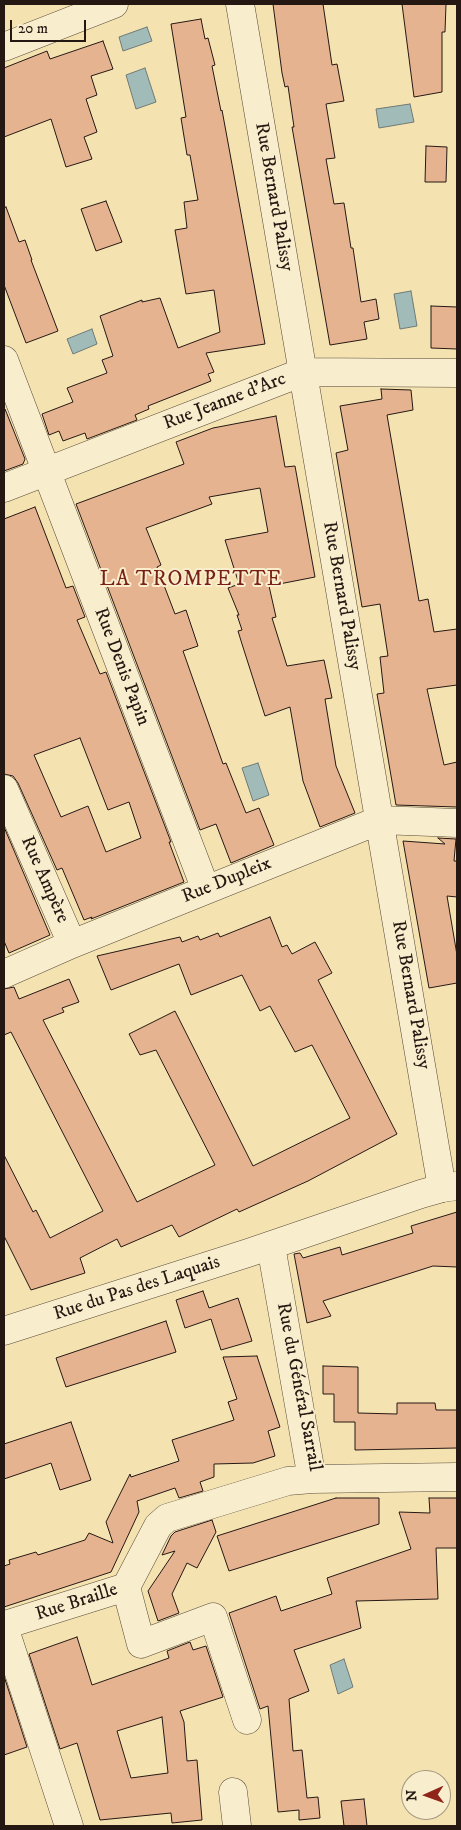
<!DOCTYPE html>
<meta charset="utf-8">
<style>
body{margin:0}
#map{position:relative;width:461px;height:1830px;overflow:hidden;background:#f4e3b1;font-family:"IM FELL DW Pica",serif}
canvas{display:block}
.frame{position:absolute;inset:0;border:5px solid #251813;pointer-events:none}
.north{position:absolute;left:401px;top:1770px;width:50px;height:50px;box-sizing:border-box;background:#f8edcc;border:1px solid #a49882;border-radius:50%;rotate:268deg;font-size:14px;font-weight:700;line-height:20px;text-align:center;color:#251813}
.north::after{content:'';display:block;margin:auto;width:18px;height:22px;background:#8f2418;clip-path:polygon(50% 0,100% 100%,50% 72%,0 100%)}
.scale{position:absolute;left:10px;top:20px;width:76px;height:22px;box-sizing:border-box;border:2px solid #251813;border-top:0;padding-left:6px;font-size:15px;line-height:18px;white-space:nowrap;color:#251813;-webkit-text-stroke:4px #f8edcc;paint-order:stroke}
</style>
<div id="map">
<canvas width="461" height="1830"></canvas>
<div class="frame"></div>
<div class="north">N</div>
<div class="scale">20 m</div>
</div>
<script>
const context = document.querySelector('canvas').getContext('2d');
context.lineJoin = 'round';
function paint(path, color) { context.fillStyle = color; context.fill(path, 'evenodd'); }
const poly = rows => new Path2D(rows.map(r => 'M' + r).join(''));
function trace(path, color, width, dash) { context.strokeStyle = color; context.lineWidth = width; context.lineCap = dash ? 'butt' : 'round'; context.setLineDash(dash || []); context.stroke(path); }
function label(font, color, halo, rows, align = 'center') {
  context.font = font + ' "IM FELL DW Pica",serif'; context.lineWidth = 4; context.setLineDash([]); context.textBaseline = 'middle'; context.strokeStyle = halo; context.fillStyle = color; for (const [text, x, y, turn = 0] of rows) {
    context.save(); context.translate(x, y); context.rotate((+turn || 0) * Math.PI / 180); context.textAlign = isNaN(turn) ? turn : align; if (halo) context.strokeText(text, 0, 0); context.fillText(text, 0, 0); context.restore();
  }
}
const water = poly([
 [147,27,152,41,123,51,119,37,147,27],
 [145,68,156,102,136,109,126,75,145,68],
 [410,104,414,122,379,128,376,109,410,104],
 [411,291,417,326,400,329,394,294,411,291],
 [92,329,97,344,73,354,67,339,92,329],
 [258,763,269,795,253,801,242,768,258,763],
 [344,1659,353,1687,338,1694,330,1665,344,1659]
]);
const building = poly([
 [273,4,323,4,332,65,337,64,344,101,326,104,335,158,326,159,334,204,344,203,351,248,353,248,361,302,376,299,379,319,364,322,367,339,330,345,292,127,294,127,288,86,285,87,282,73,273,4],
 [402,4,446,4,445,32,442,32,442,92,414,97,402,4],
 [201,19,205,39,208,38,215,65,212,66,221,111,222,110,265,344,206,353,214,372,208,374,211,381,148,406,149,409,135,415,137,420,87,439,85,433,63,441,59,431,49,435,42,414,73,402,67,388,107,373,102,360,113,356,100,316,142,300,142,302,160,298,178,348,220,332,214,290,186,294,175,230,187,228,184,202,198,200,190,155,187,155,181,118,186,117,171,24,201,19],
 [103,41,113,69,91,76,97,95,86,99,97,132,84,137,92,159,66,167,51,119,4,137,4,68,47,51,50,59,103,41],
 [426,146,447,147,446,182,425,182,426,146],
 [106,201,122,242,96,251,81,209,106,201],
 [6,207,19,242,25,240,32,260,31,260,58,331,26,343,4,285,4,208,6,207],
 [431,306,457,307,457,349,431,348,431,306],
 [381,389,411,390,413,410,387,415,419,601,428,599,434,632,457,629,457,685,427,689,444,765,457,762,457,807,396,805,377,694,384,693,380,657,388,656,380,604,362,607,336,453,348,450,340,406,382,399,381,389],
 [4,409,5,409,25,459,23,464,4,471,4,409],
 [276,416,285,467,295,466,315,577,269,586,276,617,272,618,287,666,324,660,332,698,325,699,336,766,355,813,320,827,303,781,290,707,265,716,242,644,238,631,242,630,237,615,239,615,228,588,239,584,225,540,268,532,260,488,209,497,212,504,146,528,161,565,157,567,175,614,186,610,198,646,183,651,223,764,226,763,246,813,259,808,274,845,231,863,216,824,200,830,76,504,184,464,176,442,213,428,276,416],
 [35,507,66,588,73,586,85,617,77,620,100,674,106,672,171,842,169,842,184,882,91,919,92,917,84,920,62,868,57,870,18,783,13,776,4,774,4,519,35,507],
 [80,738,108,810,129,802,141,838,106,852,88,806,61,817,34,755,80,738],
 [4,827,50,935,9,953,4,941,4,827],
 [438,838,456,839,454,861,457,861,457,897,447,896,457,955,457,983,429,988,403,841,445,844,438,838],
 [270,917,282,947,287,945,292,954,315,942,332,973,318,980,397,1134,308,1181,239,1212,237,1209,179,1237,172,1225,121,1247,117,1239,80,1258,85,1273,31,1290,4,1236,4,1155,33,1212,36,1210,50,1238,103,1211,11,1032,4,1035,4,989,14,987,19,999,69,979,79,1002,62,1008,64,1012,43,1020,137,1202,215,1165,156,1050,140,1055,129,1034,175,1011,253,1166,350,1118,312,1045,295,1052,270,1006,260,1011,242,975,191,995,179,964,111,990,97,956,180,937,182,942,198,936,200,940,218,933,220,937,270,917],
 [457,1212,457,1267,433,1266,323,1301,331,1316,307,1323,294,1254,300,1253,303,1258,340,1247,342,1255,413,1233,411,1226,457,1212],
 [203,1291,209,1308,238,1298,252,1341,221,1350,211,1319,185,1328,176,1300,203,1291],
 [166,1321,176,1352,66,1387,56,1358,166,1321],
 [257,1356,280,1427,268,1431,275,1456,253,1463,214,1464,214,1477,200,1482,203,1491,179,1498,175,1488,137,1501,139,1512,111,1572,4,1607,4,1566,10,1564,9,1560,36,1552,38,1555,85,1540,89,1533,113,1543,106,1522,130,1474,131,1477,179,1461,172,1440,234,1420,228,1402,237,1399,223,1357,257,1356],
 [323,1366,358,1367,358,1413,397,1414,397,1403,435,1403,436,1410,457,1410,457,1448,355,1450,355,1422,334,1422,334,1394,323,1394,323,1366],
 [71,1422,91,1480,60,1490,51,1463,4,1479,4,1444,71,1422],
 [336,1498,379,1498,379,1524,229,1571,217,1536,336,1498],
 [429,1498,457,1498,457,1548,436,1548,438,1599,356,1601,361,1628,294,1650,309,1691,289,1699,293,1751,302,1750,307,1798,318,1797,320,1818,299,1820,299,1810,278,1812,268,1706,260,1709,229,1613,276,1596,281,1611,332,1594,327,1578,411,1549,399,1512,430,1513,429,1498],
 [212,1520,216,1532,197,1568,187,1563,172,1594,179,1613,158,1621,148,1591,175,1551,162,1555,171,1536,175,1532,212,1520],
 [77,1637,92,1685,169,1658,167,1651,190,1642,193,1650,206,1646,223,1697,180,1711,184,1722,187,1761,197,1760,202,1820,172,1823,171,1813,100,1820,77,1743,60,1749,29,1654,77,1637],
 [162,1717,168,1773,131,1778,117,1731,162,1717],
 [4,1676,27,1747,4,1755,4,1676],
 [364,1799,367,1826,344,1826,341,1801,364,1799]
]);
const minor = poly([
 [240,4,442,1188],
 [4,47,114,4],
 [4,360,206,890],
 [4,488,303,372,457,373],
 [4,789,72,944],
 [4,974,72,944,380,820,457,823],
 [271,1246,312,1479,457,1477],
 [126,1587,141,1644,213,1617,247,1720],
 [233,1792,237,1826],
 [69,1826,6,1633,8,1624,126,1587,158,1526,167,1518,288,1481,312,1479]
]);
const tertiary = poly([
 [4,1331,248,1253,421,1194,442,1188,457,1186]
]);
const streetNames = [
 ["Rue Bernard Palissy",273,197,80],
 ["Rue Jeanne d'Arc",225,402,-21],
 ["Rue Bernard Palissy",341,596,80],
 ["Rue Denis Papin",121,667,69],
 ["Rue Ampère",44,880,66],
 ["Rue Dupleix",227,881,-22],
 ["Rue Bernard Palissy",410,995,80],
 ["Rue du Pas des Laquais",137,1289,-18],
 ["Rue du Général Sarrail",298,1387,79],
 ["Rue Braille",77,1603,-18]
];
const quarterNames = [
 ["LA TROMPETTE",191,581]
];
paint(water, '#a1bbb8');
trace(water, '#6f7a76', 1);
paint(building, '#e6b391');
trace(building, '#251813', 1);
trace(minor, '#594b3a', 29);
trace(tertiary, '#594b3a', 29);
trace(minor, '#f8edcc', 28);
trace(tertiary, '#f8edcc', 28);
label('19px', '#251813', '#f8edcc', streetNames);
context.letterSpacing = '1px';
label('21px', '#7a1f14', '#f8edcc', quarterNames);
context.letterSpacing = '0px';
</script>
